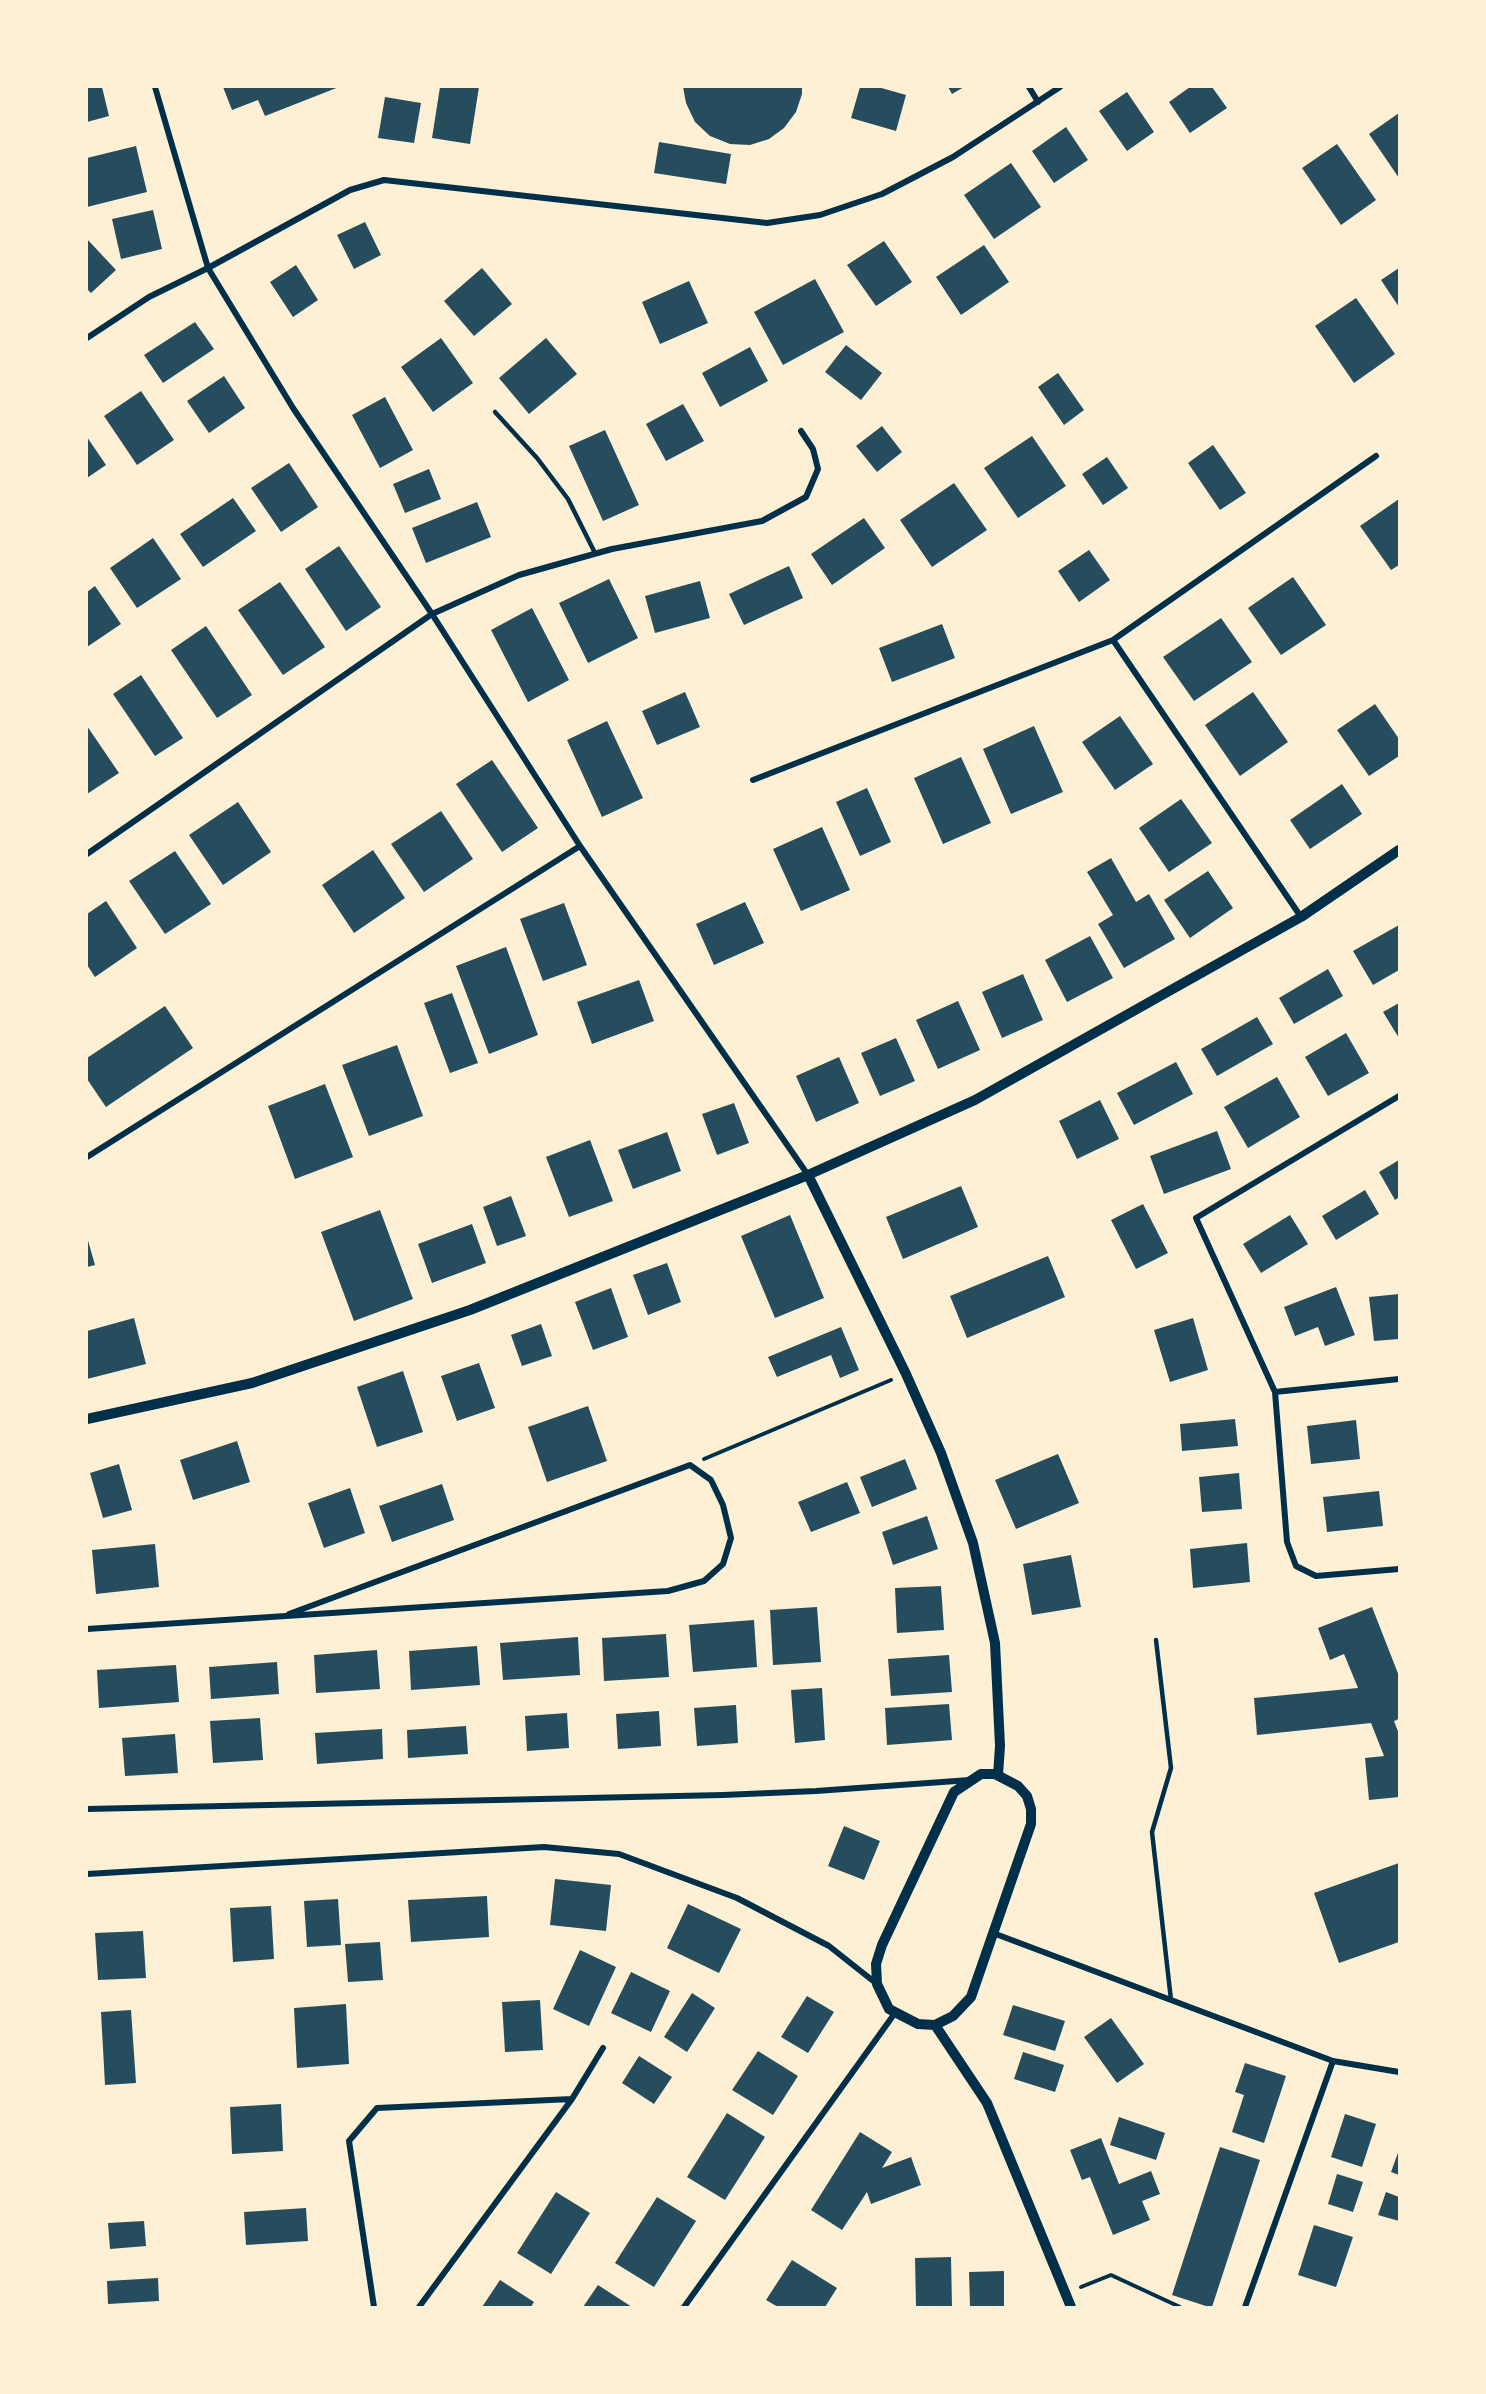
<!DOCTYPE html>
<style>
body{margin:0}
#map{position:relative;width:1486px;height:2394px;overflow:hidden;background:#fdf0d5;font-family:"PT Serif",serif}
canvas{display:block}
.frame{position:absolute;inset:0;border:88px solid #fdf0d5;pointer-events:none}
</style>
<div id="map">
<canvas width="1486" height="2394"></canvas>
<div class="frame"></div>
</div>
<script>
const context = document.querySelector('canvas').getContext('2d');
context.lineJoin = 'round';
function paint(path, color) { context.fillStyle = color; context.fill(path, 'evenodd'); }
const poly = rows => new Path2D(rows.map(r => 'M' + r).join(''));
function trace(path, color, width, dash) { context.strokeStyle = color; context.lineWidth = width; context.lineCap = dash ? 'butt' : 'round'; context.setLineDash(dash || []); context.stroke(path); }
const building = poly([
 [87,87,102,87,109,116,87,122],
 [223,87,339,87,265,116,258,100,232,110],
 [440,87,479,87,470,144,432,138],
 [683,87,802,87,802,94,796,112,784,128,769,139,750,145,730,144,710,136,695,122,686,103],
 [860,87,878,87,906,95,896,131,851,118],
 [948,87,964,87,952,94],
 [1190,87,1212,87,1227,108,1190,133,1169,102],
 [1127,92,1154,132,1127,151,1099,111],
 [385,97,421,103,414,143,378,138],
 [1399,113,1399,178,1369,134],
 [1066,127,1088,160,1054,183,1032,151],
 [659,142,731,154,726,184,654,173],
 [1337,144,1376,200,1341,225,1302,168],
 [136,146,147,192,87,207,87,158],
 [1011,163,1041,207,994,239,964,195],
 [153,210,162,249,121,259,112,219],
 [365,222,381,255,354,269,337,235],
 [87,239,116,270,91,293,87,289],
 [884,241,912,282,876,306,847,265],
 [984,245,1009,282,961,315,936,277],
 [296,265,318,300,293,317,270,282],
 [482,268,512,304,474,336,444,301],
 [1399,268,1399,307,1381,280],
 [815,279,844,332,783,365,754,312],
 [689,281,708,323,660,344,642,302],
 [1356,298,1395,354,1354,383,1315,326],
 [195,322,214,349,163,383,144,355],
 [441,338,473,383,433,412,401,367],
 [546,338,577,374,529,414,499,378],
 [846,345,882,373,861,400,825,372],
 [750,347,768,381,720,407,702,373],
 [1058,373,1084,410,1064,425,1038,387],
 [224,376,245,408,209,433,187,401],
 [141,391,174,440,137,465,104,416],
 [385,397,413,450,380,468,352,415],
 [683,404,704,441,666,461,646,424],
 [882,426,902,452,877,472,856,446],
 [605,430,639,505,603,521,569,446],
 [1032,436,1066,486,1018,518,984,468],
 [87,437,106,465,87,478],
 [1213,445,1246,493,1220,510,1188,463],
 [1107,457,1128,488,1103,505,1082,474],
 [289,463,318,507,281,532,251,488],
 [429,469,441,499,405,513,393,484],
 [954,483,987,530,932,567,900,520],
 [233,498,256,531,203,567,180,534],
 [1399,499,1399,565,1391,570,1360,526],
 [477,502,491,537,426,563,412,528],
 [864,518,885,548,832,585,811,554],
 [153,538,181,579,137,608,110,568],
 [339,546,381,607,346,631,305,569],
 [1089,550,1110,580,1079,602,1058,571],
 [789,566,803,598,744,625,729,594],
 [1293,577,1326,625,1281,655,1248,608],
 [609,579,638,638,588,663,559,603],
 [700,581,710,618,655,633,645,596],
 [280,582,325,647,283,675,238,610],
 [95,586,121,624,87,647,87,592],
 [532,608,569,680,528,702,491,630],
 [1221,618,1252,662,1194,701,1163,657],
 [942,624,955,658,892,682,879,648],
 [206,626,252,695,217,718,171,650],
 [141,675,183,738,155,756,113,694],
 [685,692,700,727,657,745,642,711],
 [1253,692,1288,742,1240,776,1205,725],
 [1375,704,1399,739,1399,756,1369,776,1337,730],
 [1120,716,1153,764,1115,790,1082,742],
 [607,721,643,798,602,817,567,740],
 [87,726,119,773,87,794],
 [1034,726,1063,792,1011,814,983,749],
 [961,757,991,823,943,844,914,778],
 [492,760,538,828,502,852,456,784],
 [1342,784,1362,814,1310,849,1290,820],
 [867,788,891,842,860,856,836,802],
 [1181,799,1212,843,1169,872,1139,828],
 [238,802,271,852,223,885,189,835],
 [441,811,473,859,424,892,391,844],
 [822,827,850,890,801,911,773,849],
 [373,850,405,898,354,933,322,885],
 [175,851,211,904,165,934,129,881],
 [1111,858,1136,902,1149,894,1175,939,1124,968,1098,924,1113,915,1087,872],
 [1208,871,1233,908,1190,938,1164,900],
 [106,901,137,948,95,977,87,965,87,914],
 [745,902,764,943,714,965,696,924],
 [564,903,587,965,543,981,520,919],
 [1399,925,1399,970,1373,985,1353,951],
 [1090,936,1113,978,1067,1002,1045,960],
 [506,947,538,1035,489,1054,456,966],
 [1328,969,1343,996,1294,1024,1279,998],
 [1023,974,1043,1020,1002,1038,982,992],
 [639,980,654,1021,592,1044,577,1002],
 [452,993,478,1063,450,1073,424,1003],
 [958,1001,980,1050,938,1069,916,1020],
 [1399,1003,1399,1038,1383,1012],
 [165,1006,193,1048,106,1107,87,1079,87,1058],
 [1257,1017,1273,1044,1217,1076,1201,1049],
 [1346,1033,1369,1073,1328,1096,1305,1057],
 [896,1038,915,1081,880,1096,861,1053],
 [397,1045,423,1116,369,1136,342,1065],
 [839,1057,859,1103,816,1122,796,1076],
 [1176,1062,1193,1094,1134,1125,1117,1093],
 [1277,1077,1300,1117,1248,1148,1224,1107],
 [325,1084,353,1157,295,1179,268,1106],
 [1100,1100,1119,1139,1077,1159,1059,1121],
 [734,1103,749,1143,717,1155,702,1114],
 [1217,1131,1231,1169,1164,1194,1150,1156],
 [667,1132,681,1171,633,1189,618,1150],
 [590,1140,613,1201,569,1217,546,1157],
 [1399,1160,1399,1197,1395,1200,1379,1172],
 [961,1186,978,1227,903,1259,886,1217],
 [1365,1190,1379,1214,1336,1240,1322,1216],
 [511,1196,526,1236,497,1246,483,1207],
 [1143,1204,1168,1253,1136,1269,1111,1220],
 [380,1210,413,1299,354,1321,321,1232],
 [790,1215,824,1298,775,1318,741,1236],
 [1290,1215,1308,1244,1261,1273,1243,1244],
 [472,1224,486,1263,432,1283,418,1244],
 [87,1237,95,1265,87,1267],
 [1048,1256,1065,1297,967,1338,950,1296],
 [667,1263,681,1302,648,1315,633,1275],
 [1336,1287,1355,1335,1325,1346,1318,1327,1295,1336,1284,1307],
 [611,1288,628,1337,593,1350,575,1302],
 [1399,1294,1399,1339,1374,1341,1369,1297],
 [134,1318,146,1364,87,1379,87,1331],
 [1193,1318,1208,1370,1170,1382,1154,1330],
 [541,1324,552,1356,522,1366,511,1335],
 [841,1327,859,1370,840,1378,831,1355,777,1377,768,1357],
 [479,1363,495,1408,457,1421,441,1376],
 [403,1371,423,1432,377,1447,357,1387],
 [588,1406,607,1461,547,1482,528,1427],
 [1235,1419,1238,1446,1182,1451,1180,1424],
 [1356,1420,1360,1459,1311,1464,1307,1426],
 [237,1441,250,1482,193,1500,180,1460],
 [1058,1454,1079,1503,1016,1529,995,1480],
 [905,1459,917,1489,872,1507,860,1477],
 [119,1464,132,1510,103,1518,90,1473],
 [1239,1473,1242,1509,1202,1512,1199,1477],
 [847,1482,860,1513,811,1532,798,1502],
 [442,1484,454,1520,392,1542,379,1506],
 [350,1488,365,1533,324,1548,308,1503],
 [1379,1491,1383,1526,1327,1532,1323,1497],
 [927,1516,938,1549,893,1565,882,1532],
 [1247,1543,1250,1582,1193,1588,1190,1549],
 [155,1544,159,1587,96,1594,92,1550],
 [1071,1555,1081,1607,1032,1615,1023,1564],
 [941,1586,944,1630,897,1633,895,1588],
 [817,1607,821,1662,773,1665,770,1610],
 [1372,1607,1399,1676,1399,1717,1397,1720,1394,1721,1399,1734,1399,1797,1369,1800,1365,1758,1384,1756,1371,1723,1257,1735,1254,1698,1358,1688,1344,1654,1330,1660,1318,1628],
 [754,1620,757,1667,693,1672,689,1625],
 [666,1634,669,1677,604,1681,602,1638],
 [578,1637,580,1675,503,1680,500,1643],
 [477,1646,480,1685,411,1690,409,1651],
 [377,1650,380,1689,316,1693,314,1655],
 [949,1655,952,1692,891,1696,888,1659],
 [277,1662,279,1694,211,1699,209,1667],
 [176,1665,179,1702,99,1708,97,1670],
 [822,1688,825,1740,795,1743,791,1690],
 [949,1704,952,1740,887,1745,885,1708],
 [736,1705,738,1743,697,1746,694,1708],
 [659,1711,661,1746,618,1749,616,1714],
 [567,1713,569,1748,527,1751,525,1716],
 [260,1718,263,1760,213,1763,210,1721],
 [466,1726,468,1754,408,1758,407,1730],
 [382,1729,383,1759,317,1764,315,1733],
 [175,1734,178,1773,125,1776,122,1738],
 [844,1826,880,1841,864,1880,828,1866],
 [1399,1863,1399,1942,1339,1963,1314,1893],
 [555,1879,611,1885,606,1931,550,1925],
 [487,1896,489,1937,411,1942,408,1900],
 [338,1899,341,1945,307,1947,304,1901],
 [688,1904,741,1929,719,1973,667,1948],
 [271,1906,274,1959,233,1962,230,1908],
 [143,1931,146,1978,98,1980,95,1933],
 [380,1942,383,1980,348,1982,345,1944],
 [580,1950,616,1967,589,2026,553,2009],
 [631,1972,670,1991,651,2032,611,2013],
 [692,1993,715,2008,687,2052,664,2037],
 [807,1996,834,2012,808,2053,781,2037],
 [540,2000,543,2050,505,2052,502,2002],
 [346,2004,349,2064,297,2068,294,2008],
 [1013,2005,1065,2021,1055,2051,1003,2035],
 [131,2010,136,2083,105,2085,101,2012],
 [1111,2018,1144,2064,1117,2083,1084,2037],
 [758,2051,798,2076,773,2115,732,2090],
 [1023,2052,1064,2065,1055,2092,1014,2079],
 [639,2056,672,2077,654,2104,622,2083],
 [1245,2063,1286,2076,1264,2143,1232,2132,1244,2095,1235,2092],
 [281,2104,283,2151,232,2154,230,2107],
 [727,2113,765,2137,725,2200,687,2177],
 [1345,2114,1376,2124,1362,2167,1331,2157],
 [1119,2117,1165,2133,1156,2160,1110,2145],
 [860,2132,892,2152,882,2168,911,2157,921,2185,871,2204,867,2192,842,2230,811,2210],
 [1101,2138,1119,2184,1151,2171,1160,2194,1142,2201,1150,2220,1113,2235,1090,2177,1082,2180,1070,2150],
 [1220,2147,1260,2160,1212,2307,1209,2307,1172,2295],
 [1399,2150,1399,2175,1391,2172],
 [1337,2174,1363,2182,1353,2212,1328,2204],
 [556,2192,590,2213,551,2274,517,2253],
 [1386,2192,1399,2197,1399,2221,1378,2215],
 [657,2197,696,2221,654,2287,615,2263],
 [306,2208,308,2241,246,2245,244,2212],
 [144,2221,146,2246,110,2249,108,2223],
 [1314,2225,1353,2237,1336,2287,1298,2275],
 [951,2257,952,2307,916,2307,915,2258],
 [792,2260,837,2288,825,2307,778,2307,766,2300],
 [1004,2271,1004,2307,970,2307,969,2272],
 [158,2278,159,2301,108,2304,107,2281],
 [500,2280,534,2302,531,2307,482,2307],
 [598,2285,632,2307,583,2307]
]);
const path = poly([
 [704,1459,891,1380],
 [1081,2287,1111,2275,1180,2307]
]);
const service = poly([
 [495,412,537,458,568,499,595,553],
 [1156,1640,1171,1768,1152,1832,1171,2000]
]);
const minor = poly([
 [155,87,208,268,293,408,432,614,580,846,808,1175],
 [1029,87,1038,102],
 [87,338,149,297,208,268,350,190,384,180,767,223,820,215,882,194,953,157,1060,87],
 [1113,640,1301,917],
 [753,780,1113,640,1376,456],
 [87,854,432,614,519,575,612,549,762,521,806,497,818,469,813,449,801,431],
 [1399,1096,1196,1218,1275,1392,1287,1542,1296,1566,1316,1576,1399,1569],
 [87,1157,580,846],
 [1275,1392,1399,1379],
 [87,1629,668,1591,704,1581,723,1564,731,1538,723,1505,711,1480,690,1465,289,1614],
 [87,1809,723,1795,816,1791,970,1780],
 [87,1874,544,1847,619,1854,737,1898,829,1946,877,1984],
 [993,1933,1333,2061,1399,2072],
 [374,2307,349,2141,377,2108,572,2099],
 [419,2307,572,2099,603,2048],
 [684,2307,895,2013],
 [1245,2307,1333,2061]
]);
const tertiary = poly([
 [808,1175,906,1374,941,1453,973,1543,995,1643,1000,1746,998,1775],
 [87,1419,252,1383,470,1310,808,1175,975,1100,1301,917,1399,850],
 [981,1774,995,1774,1018,1786,1027,1796,1031,1809,1031,1824,971,1997,953,2016,935,2025,918,2024,889,2009,877,1984,876,1964,882,1945,954,1792,981,1774],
 [935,2025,987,2103,1071,2307]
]);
paint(building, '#264d5e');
trace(path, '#003049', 4);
trace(service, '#003049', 4.5);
trace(minor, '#003049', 6);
trace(tertiary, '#003049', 10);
</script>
